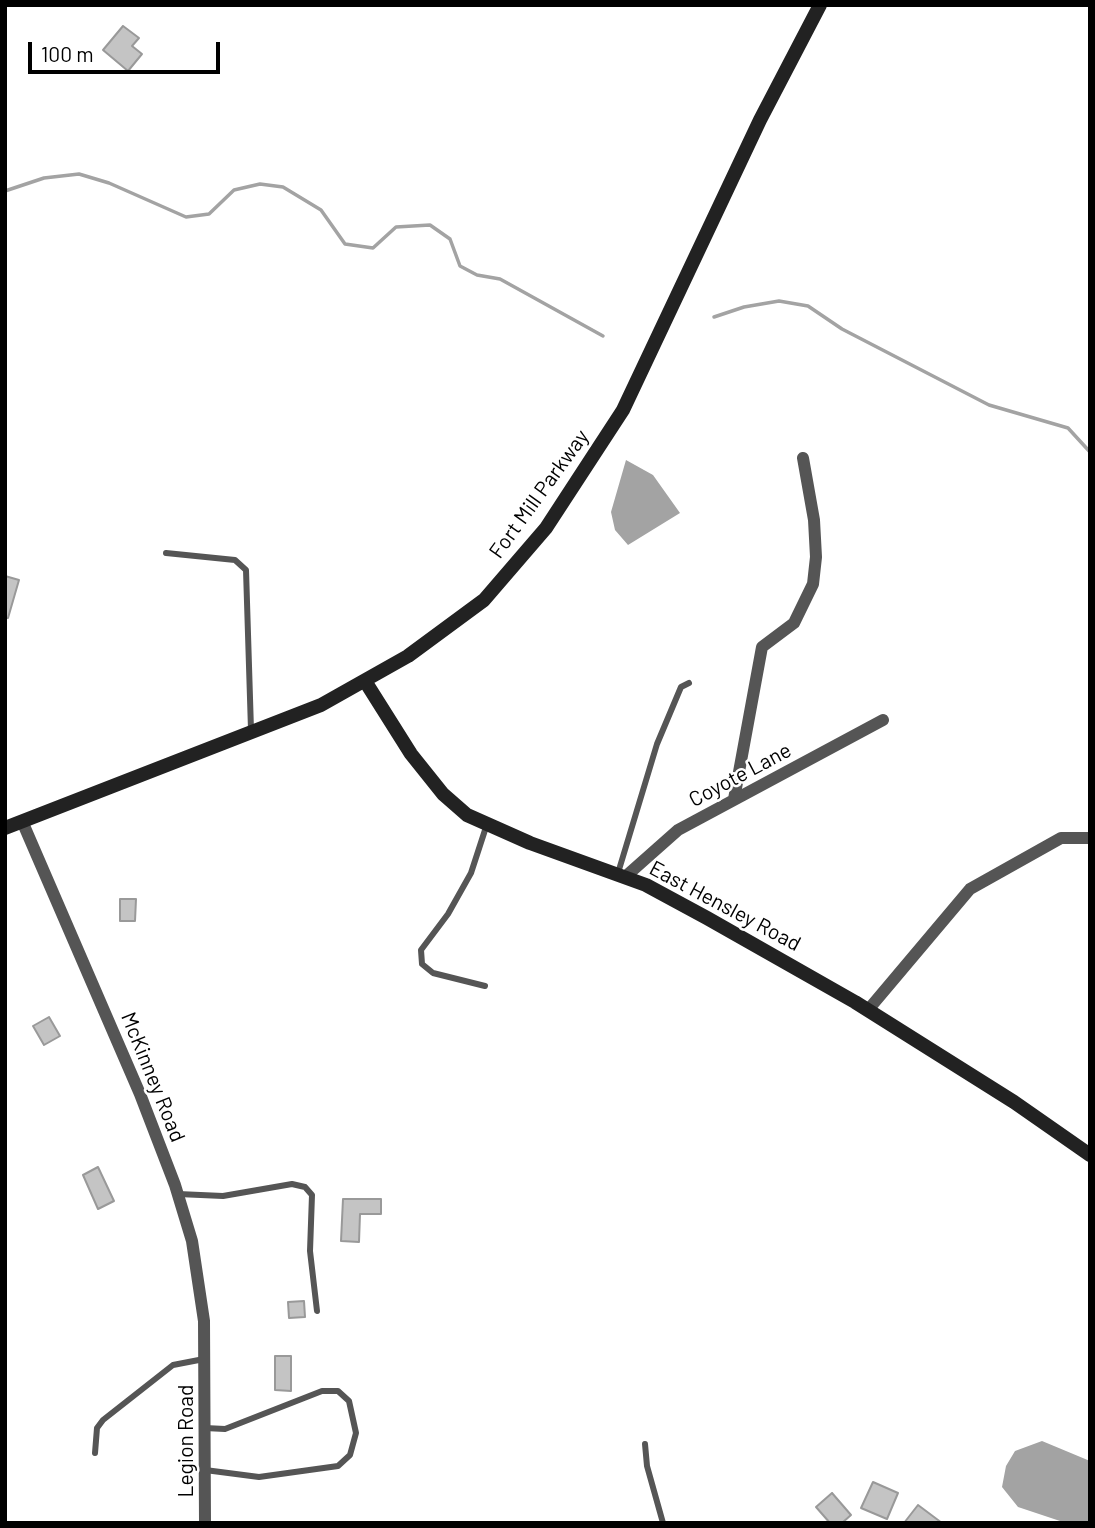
<!DOCTYPE html>
<style>
body{margin:0}
#map{position:relative;width:1095px;height:1528px;overflow:hidden;background:#fff;font-family:Barlow,sans-serif}
canvas{display:block}
.frame{position:absolute;inset:0;border:7px solid #000;pointer-events:none}
.scale{position:absolute;left:28px;top:42px;width:192px;height:32px;box-sizing:border-box;border:4px solid #000;border-top:0;padding-left:9px;font-size:21px;line-height:24px;white-space:nowrap;color:#000;-webkit-text-stroke:5px #fff;paint-order:stroke}
</style>
<div id="map">
<canvas width="1095" height="1528"></canvas>
<div class="frame"></div>
<div class="scale">100 m</div>
</div>
<script>
const context = document.querySelector('canvas').getContext('2d');
context.lineJoin = 'round';
function paint(path, color) { context.fillStyle = color; context.fill(path, 'evenodd'); }
const poly = rows => new Path2D(rows.map(r => 'M' + r).join(''));
function trace(path, color, width, dash) { context.strokeStyle = color; context.lineWidth = width; context.lineCap = dash ? 'butt' : 'round'; context.setLineDash(dash || []); context.stroke(path); }
function label(font, color, halo, rows, align = 'center') {
  context.font = font + ' Barlow,sans-serif'; context.lineWidth = 5; context.setLineDash([]); context.textBaseline = 'middle'; context.strokeStyle = halo; context.fillStyle = color; for (const [text, x, y, turn = 0] of rows) {
    context.save(); context.translate(x, y); context.rotate((+turn || 0) * Math.PI / 180); context.textAlign = isNaN(turn) ? turn : align; if (halo) context.strokeText(text, 0, 0); context.fillText(text, 0, 0); context.restore();
  }
}
const water = poly([
 [626,460,653,475,680,513,628,545,615,530,611,512],
 [1042,1441,1090,1461,1090,1523,1066,1523,1018,1507,1002,1487,1006,1466,1015,1451]
]);
const stream = poly([
 [5,191,44,178,79,174,109,183,186,217,209,214,234,190,260,184,283,187,321,210,345,244,373,248,396,227,430,225,450,239,460,266,477,275,500,279,603,336],
 [714,317,744,307,779,301,808,306,842,329,989,405,1068,428,1090,452]
]);
const building = poly([
 [123,26,139,38,132,46,142,54,128,71,103,50,123,26],
 [5,576,19,580,8,618,5,618,5,576],
 [120,899,136,899,135,921,120,921,120,899],
 [49,1017,60,1036,44,1045,33,1026,49,1017],
 [98,1167,114,1201,98,1209,83,1175,98,1167],
 [343,1199,381,1199,381,1214,360,1214,359,1242,341,1241,343,1199],
 [304,1301,305,1317,289,1318,288,1302,304,1301],
 [275,1356,291,1356,291,1391,275,1390,275,1356],
 [873,1482,898,1493,887,1519,861,1508,873,1482],
 [832,1493,851,1515,842,1523,830,1523,816,1507,832,1493],
 [918,1505,942,1523,904,1523,918,1505]
]);
const service = poly([
 [166,553,235,560,246,570,251,730],
 [618,873,657,744,681,687,689,683],
 [485,986,433,973,422,964,421,950,448,914,471,873,487,824],
 [178,1194,223,1196,292,1184,305,1187,312,1195,310,1251,317,1311],
 [645,1444,647,1466,663,1523],
 [95,1453,97,1428,103,1420,173,1365,204,1359],
 [205,1470,259,1477,338,1466,350,1455,356,1433,349,1401,338,1391,322,1391,225,1429,205,1428]
]);
const minor = poly([
 [734,799,762,647,794,623,813,584,816,557,814,520,803,458],
 [22,821,140,1094,175,1185,192,1241,204,1321,205,1523],
 [625,877,678,830,883,720],
 [868,1010,970,889,1061,838,1090,838]
]);
const secondary = poly([
 [365,681,411,754,443,794,467,815,530,843,646,885,707,918,855,1002,1014,1102,1090,1155],
 [5,828,321,705,408,656,484,600,546,528,623,410,760,120,820,5]
]);
const streetNames = [
 ["Fort Mill Parkway",539,494,-54],
 ["Coyote Lane",740,775,-28],
 ["East Hensley Road",725,906,28],
 ["McKinney Road",153,1077,68],
 ["Legion Road",186,1441,-90]
];
paint(water, '#a3a3a3');
trace(stream, '#a3a3a3', 3.5);
paint(building, '#c4c4c4');
trace(building, '#999', 2);
trace(service, '#555', 6);
trace(minor, '#555', 12);
trace(secondary, '#222', 14);
label('21px', '#000', '#fff', streetNames);
</script>
